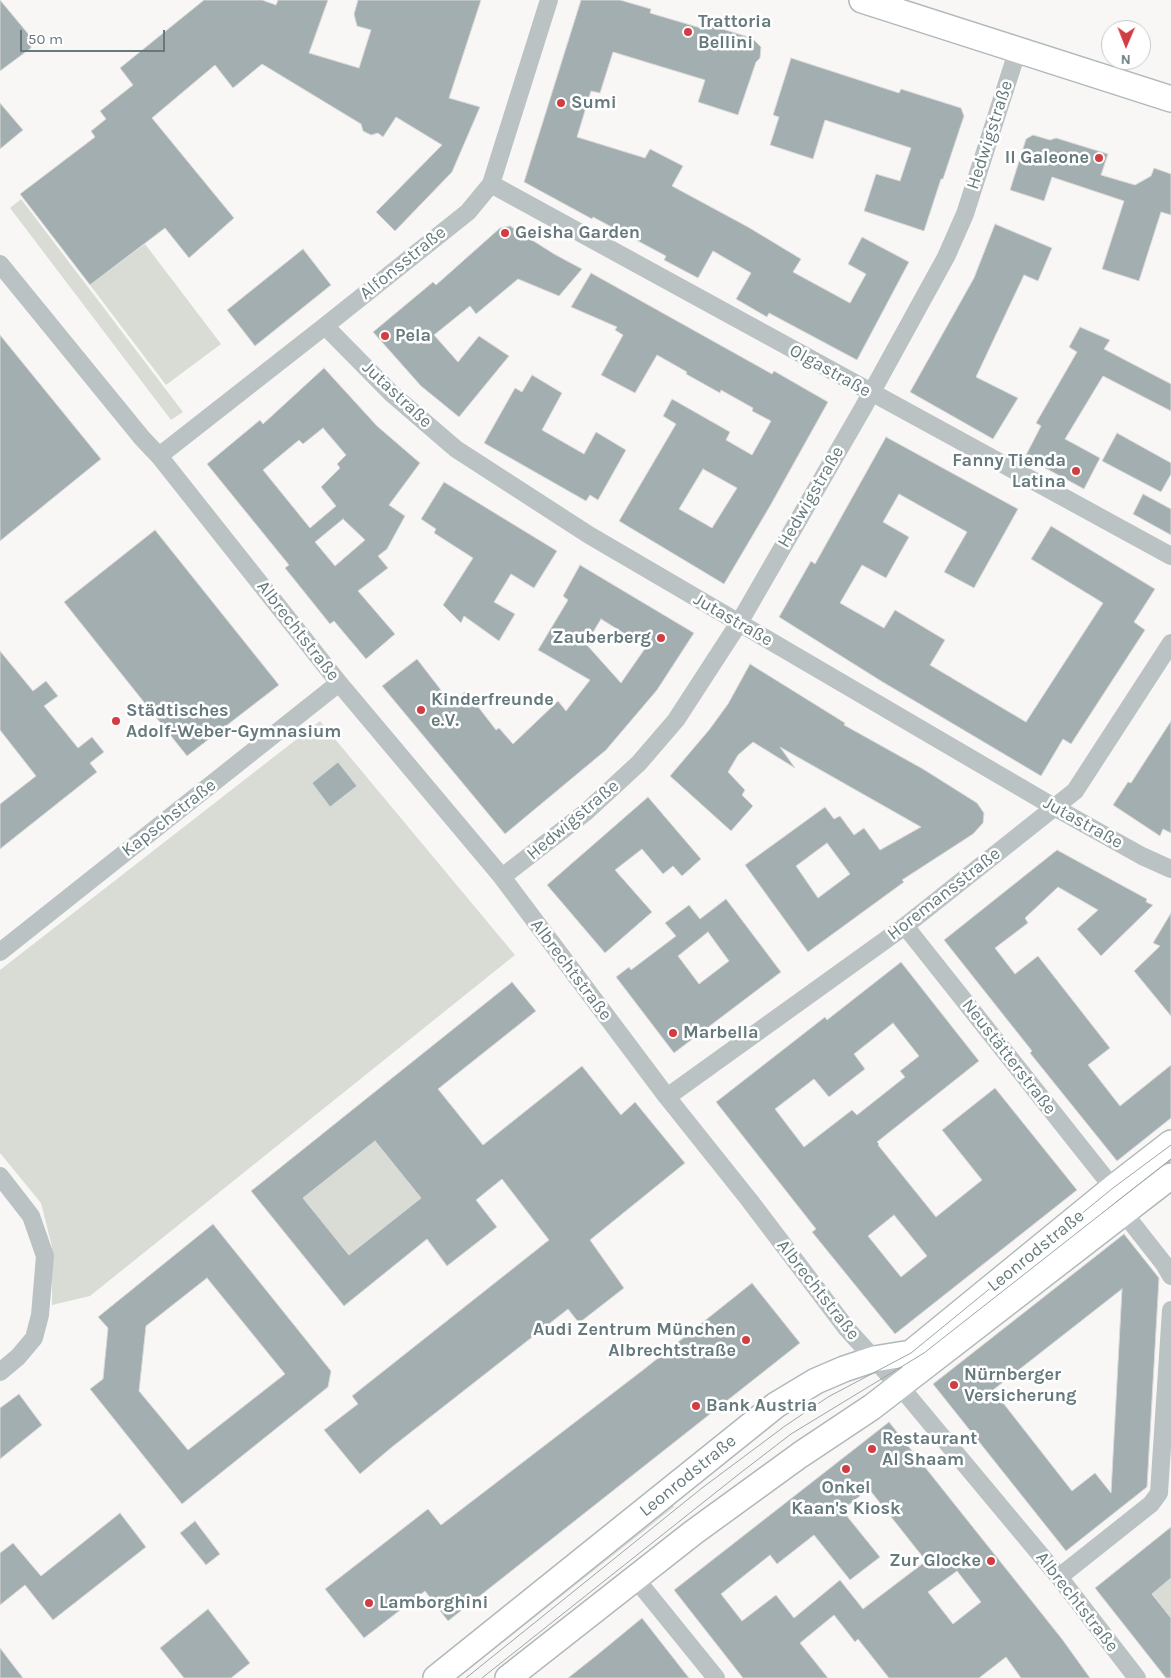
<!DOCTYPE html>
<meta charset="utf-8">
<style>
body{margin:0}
#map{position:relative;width:1171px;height:1678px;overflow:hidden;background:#f8f7f6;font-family:Karla,sans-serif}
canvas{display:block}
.north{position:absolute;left:1101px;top:20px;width:50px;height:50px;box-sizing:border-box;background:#fff;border:1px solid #c2cacb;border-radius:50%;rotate:181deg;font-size:14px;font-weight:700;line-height:20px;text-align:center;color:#667a7d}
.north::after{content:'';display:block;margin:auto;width:18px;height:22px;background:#d13d42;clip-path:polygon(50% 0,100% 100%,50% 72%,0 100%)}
.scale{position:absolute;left:20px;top:30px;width:145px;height:22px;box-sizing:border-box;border:2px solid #667a7d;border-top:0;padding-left:6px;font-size:15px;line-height:18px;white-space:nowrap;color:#667a7d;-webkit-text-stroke:4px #fff;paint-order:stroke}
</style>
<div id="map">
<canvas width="1171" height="1678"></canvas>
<div class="north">N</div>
<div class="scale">50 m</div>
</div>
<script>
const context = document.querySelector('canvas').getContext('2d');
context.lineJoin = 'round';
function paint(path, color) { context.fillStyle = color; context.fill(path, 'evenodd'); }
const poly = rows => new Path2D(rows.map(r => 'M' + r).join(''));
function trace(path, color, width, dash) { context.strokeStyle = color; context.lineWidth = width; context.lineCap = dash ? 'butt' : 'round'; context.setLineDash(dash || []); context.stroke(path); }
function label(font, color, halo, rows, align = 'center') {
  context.font = font + ' Karla,sans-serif'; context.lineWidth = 5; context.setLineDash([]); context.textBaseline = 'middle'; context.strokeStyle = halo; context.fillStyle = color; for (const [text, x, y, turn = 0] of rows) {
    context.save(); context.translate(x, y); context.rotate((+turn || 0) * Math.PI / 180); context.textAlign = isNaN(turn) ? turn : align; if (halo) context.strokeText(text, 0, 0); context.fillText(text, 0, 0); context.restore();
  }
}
const green = poly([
 [21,199,183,412,171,420,10,208],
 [145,244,221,344,166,385,90,285],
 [320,721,515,955,90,1296,52,1305,52,1247,41,1203,0,1153,0,970],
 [375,1141,421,1198,349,1255,303,1198],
 [669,1502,674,1507,458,1678,448,1678],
 [1171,1578,1171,1618,1152,1593]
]);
const building = poly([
 [0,0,30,36,31,48,0,71,0,0],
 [204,0,262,0,276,5,278,0,328,0,309,53,359,68,371,30,357,26,354,14,358,0,481,0,449,98,480,107,452,172,395,231,376,212,442,145,396,117,383,137,378,133,371,135,363,131,361,124,262,64,233,88,215,65,152,118,234,218,189,258,165,228,90,285,20,194,95,137,91,131,106,119,100,111,133,85,120,68,204,0],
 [581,0,620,0,651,9,650,13,704,29,706,24,745,36,753,39,761,47,760,58,756,62,738,115,698,102,705,80,613,52,600,93,591,91,577,137,645,158,650,149,683,166,672,186,748,227,801,259,793,272,850,303,866,274,848,264,862,237,909,262,857,360,769,313,767,317,736,299,751,273,713,251,698,278,664,260,666,256,593,217,592,219,524,182,581,0],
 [791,58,899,93,901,89,961,108,964,116,943,179,941,179,924,231,864,211,876,174,900,181,911,148,825,120,813,159,770,145,779,117,773,115,791,58],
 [0,103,23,130,0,149,0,103],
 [1033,135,1050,140,1056,138,1108,154,1101,175,1135,185,1151,176,1154,168,1171,174,1171,215,1161,212,1139,281,1102,269,1124,201,1052,177,1044,201,1010,190,1026,139,1033,135],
 [995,224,1052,248,1038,281,1024,275,976,377,1018,398,993,439,910,392,974,278,995,224],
 [510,226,554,254,582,269,559,296,518,279,476,314,470,306,434,335,458,362,479,336,509,356,459,417,421,386,373,332,433,282,436,285,500,228,510,226],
 [303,249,331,285,255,346,227,310,303,249],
 [591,273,772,374,774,371,828,402,770,506,724,584,619,521,676,424,663,416,672,399,730,432,726,440,752,455,771,421,752,411,753,408,721,390,720,393,686,374,687,372,657,355,635,393,601,375,623,335,615,330,617,327,571,307,591,273],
 [703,469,737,488,712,528,679,509,703,469],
 [1080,327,1110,340,1104,349,1171,384,1171,411,1103,376,1065,439,1100,458,1084,489,1025,457,1041,426,1036,423,1077,352,1069,347,1080,327],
 [0,335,101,459,0,541,0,335],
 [324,368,377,426,420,463,389,505,405,516,387,549,378,556,388,568,358,591,395,634,366,659,334,621,330,624,285,568,289,565,207,464,260,420,263,424,324,368],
 [323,428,346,455,337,464,340,468,321,487,336,506,310,528,263,470,299,440,303,444,323,428],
 [343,519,365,540,335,566,315,542,343,519],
 [532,375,562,393,542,430,584,454,596,432,626,450,598,500,590,495,586,501,484,443,515,388,522,392,532,375],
 [1117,433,1171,463,1171,474,1161,492,1102,461,1117,433],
 [886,437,1018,509,974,588,944,572,967,532,899,494,883,522,909,537,886,578,862,565,840,603,884,628,895,610,945,640,930,665,1026,722,1103,603,1031,559,1051,526,1155,589,1134,622,1145,630,1071,744,1063,739,1041,776,881,681,779,617,811,561,815,564,886,437],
 [444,482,557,551,534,588,511,574,494,602,515,614,499,641,464,616,461,623,443,605,473,558,434,533,436,529,421,519,444,482],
 [1143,494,1171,509,1171,535,1133,514,1143,494],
 [155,530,279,685,187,756,64,602,155,530],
 [580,565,694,633,657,690,606,750,505,834,382,686,417,659,451,703,466,691,496,730,499,728,513,744,558,701,566,711,590,680,538,650,568,600,563,596,580,565],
 [601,619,646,647,621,683,586,644,601,619],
 [0,651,33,691,46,681,58,696,44,706,78,748,92,737,104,752,90,763,97,772,0,849,0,804,36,776,0,730,0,651],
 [750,664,845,723,844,725,923,769,977,803,984,813,983,823,973,834,902,880,904,882,808,952,745,865,825,807,834,819,840,816,854,835,864,828,880,850,921,827,780,747,795,768,753,742,738,755,728,772,745,790,742,795,753,806,731,831,670,776,709,730,728,704,750,664],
 [827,843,850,874,818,898,796,866,827,843],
 [1171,721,1171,833,1163,829,1160,836,1113,805,1128,782,1131,783,1171,721],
 [338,762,357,786,330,807,312,783,338,762],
 [648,797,701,859,682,876,673,866,663,874,642,849,615,870,652,912,605,953,547,885,648,797],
 [1057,850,1147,899,1146,902,1153,905,1101,956,1077,929,1098,910,1058,887,1025,918,1028,923,995,948,1015,974,1038,956,1110,1048,1088,1065,1120,1106,1171,1065,1171,1118,1117,1161,1030,1053,1032,1051,944,940,1057,850],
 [726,899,781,972,674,1053,616,977,629,967,631,970,676,936,665,923,689,905,700,919,726,899],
 [708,932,729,961,699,984,678,956,708,932],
 [1171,913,1171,1016,1134,971,1160,946,1153,943,1171,913],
 [901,962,979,1061,877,1142,879,1144,878,1145,936,1217,982,1180,942,1130,995,1088,1077,1190,895,1334,812,1232,816,1229,716,1102,825,1017,827,1020,901,962],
 [893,1023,919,1056,900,1071,905,1077,857,1115,852,1110,804,1147,775,1109,814,1079,829,1097,865,1069,854,1054,893,1023],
 [894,1215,927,1256,901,1277,868,1236,894,1215],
 [512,982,536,1011,438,1089,483,1145,582,1066,621,1115,635,1102,685,1163,590,1240,624,1288,579,1323,568,1309,392,1447,360,1474,324,1430,358,1404,352,1396,549,1240,502,1179,476,1200,497,1227,447,1266,427,1239,344,1306,251,1191,512,982],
 [375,1141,421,1198,349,1255,303,1198,375,1141],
 [213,1224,331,1371,328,1387,182,1504,90,1389,103,1379,108,1328,98,1317,213,1224],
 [207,1278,285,1374,188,1450,139,1391,146,1326,207,1278],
 [1124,1234,1159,1278,1147,1487,1066,1551,933,1384,1124,1234],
 [1122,1289,1111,1493,1095,1473,1072,1491,993,1390,1122,1289],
 [752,1283,800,1343,448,1621,425,1591,364,1638,325,1589,428,1509,441,1525,643,1370,752,1283],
 [19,1394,42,1425,0,1459,0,1408,19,1394],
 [889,1422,1062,1639,1090,1678,1021,1678,1006,1657,979,1678,889,1678,858,1639,855,1642,834,1615,800,1643,828,1678,743,1678,674,1590,889,1422],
 [869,1489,926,1561,863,1609,840,1580,794,1618,776,1595,742,1621,721,1594,770,1555,777,1564,814,1535,850,1580,880,1557,842,1510,869,1489],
 [957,1571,981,1602,953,1624,928,1592,957,1571],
 [120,1513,146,1547,53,1620,25,1585,0,1605,0,1553,13,1543,41,1576,120,1513],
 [195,1521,220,1554,206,1565,180,1533,195,1521],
 [1171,1527,1171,1578,1152,1594,1171,1618,1171,1678,1166,1678,1095,1588,1171,1527],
 [208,1609,250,1663,231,1678,184,1678,160,1648,208,1609],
 [642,1618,689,1678,568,1678,597,1655,642,1618],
 [0,1648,23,1678,0,1678,0,1648]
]);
const minor = poly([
 [491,184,1171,556],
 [0,264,142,438,159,456,339,683,502,877,667,1097,750,1201,847,1329,908,1396,1059,1577,1137,1678],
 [325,326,392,394,456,449,589,535,1054,807,1142,856,1171,869],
 [159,456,325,326,468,212,491,184,549,0],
 [502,877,586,812,639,763,676,720,739,623,863,408,946,257,965,214,1018,49],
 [905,926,1113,1188],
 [0,952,339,683],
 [667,1097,905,926,1075,791,1171,643],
 [0,1176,31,1216,45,1256,40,1315,34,1338,18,1357,0,1372],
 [1124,1213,1164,1264,1171,1276],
 [1059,1577,1151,1504,1159,1493,1171,1310],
 [635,1578,716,1678]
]);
const secondary = poly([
 [862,0,1171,99],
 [436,1678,776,1405,816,1381,844,1369,874,1359,911,1353,1113,1188,1171,1143],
 [508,1678,694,1532,800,1455,872,1407,1171,1176]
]);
const tram = poly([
 [466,1678,702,1488,785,1426,828,1397,911,1353,1113,1188,1171,1145],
 [482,1678,739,1474,791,1434,924,1353,1171,1159]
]);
const markers = [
 [688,32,5,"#d13d42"],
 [561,103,5,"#d13d42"],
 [1099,158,5,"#d13d42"],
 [505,233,5,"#d13d42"],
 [385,336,5,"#d13d42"],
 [1076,471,5,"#d13d42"],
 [661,638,5,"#d13d42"],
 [421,710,5,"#d13d42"],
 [116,721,5,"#d13d42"],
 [673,1033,5,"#d13d42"],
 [746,1340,5,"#d13d42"],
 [954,1385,5,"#d13d42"],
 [696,1406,5,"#d13d42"],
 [872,1449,5,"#d13d42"],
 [846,1469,5,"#d13d42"],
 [991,1561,5,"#d13d42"],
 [369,1603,5,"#d13d42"]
];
const poiNames = [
 ["Trattoria",698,22],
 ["Bellini",698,43],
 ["Sumi",571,103],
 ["Il Galeone",1089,158,"right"],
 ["Geisha Garden",515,233],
 ["Pela",395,336],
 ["Fanny Tienda",1066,461,"right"],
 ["Latina",1066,482,"right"],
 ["Zauberberg",651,638,"right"],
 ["Kinderfreunde",431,700],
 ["e.V.",431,721],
 ["Städtisches",126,711],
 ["Adolf-Weber-Gymnasium",126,732],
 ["Marbella",683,1033],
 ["Audi Zentrum München",736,1330,"right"],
 ["Albrechtstraße",736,1351,"right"],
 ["Nürnberger",964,1375],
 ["Versicherung",964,1396],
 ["Bank Austria",706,1406],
 ["Restaurant",882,1439],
 ["Al Shaam",882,1460],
 ["Onkel",846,1488,"center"],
 ["Kaan's Kiosk",846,1509,"center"],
 ["Zur Glocke",981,1561,"right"],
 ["Lamborghini",379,1603]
];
const streetNames = [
 ["Hedwigstraße",990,135,-72],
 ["Alfonsstraße",403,263,-39],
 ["Olgastraße",830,371,29],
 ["Jutastraße",397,395,43],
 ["Hedwigstraße",811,497,-60],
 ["Jutastraße",733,620,30],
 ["Albrechtstraße",298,631,52],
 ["Kapschstraße",169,818,-38],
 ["Hedwigstraße",573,820,-40],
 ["Jutastraße",1083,823,29],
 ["Horemansstraße",944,894,-38],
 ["Albrechtstraße",571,970,53],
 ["Neustätterstraße",1009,1057,52],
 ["Leonrodstraße",1036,1251,-39],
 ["Albrechtstraße",818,1290,52],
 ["Leonrodstraße",688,1476,-39],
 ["Albrechtstraße",1077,1602,52]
];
paint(green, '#d9dcd5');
paint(building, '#a3aeb0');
trace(building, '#dad9d8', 1);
trace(secondary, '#b0b8ba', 28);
trace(minor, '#bbc2c3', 18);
trace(secondary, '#fff', 25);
trace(tram, '#9ca6a8', 1);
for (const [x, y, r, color] of markers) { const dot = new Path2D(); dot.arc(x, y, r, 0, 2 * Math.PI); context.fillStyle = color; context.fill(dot); trace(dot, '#fff', 2); }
label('bold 18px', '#667a7d', '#fff', poiNames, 'left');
label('18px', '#667a7d', '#fff', streetNames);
</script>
